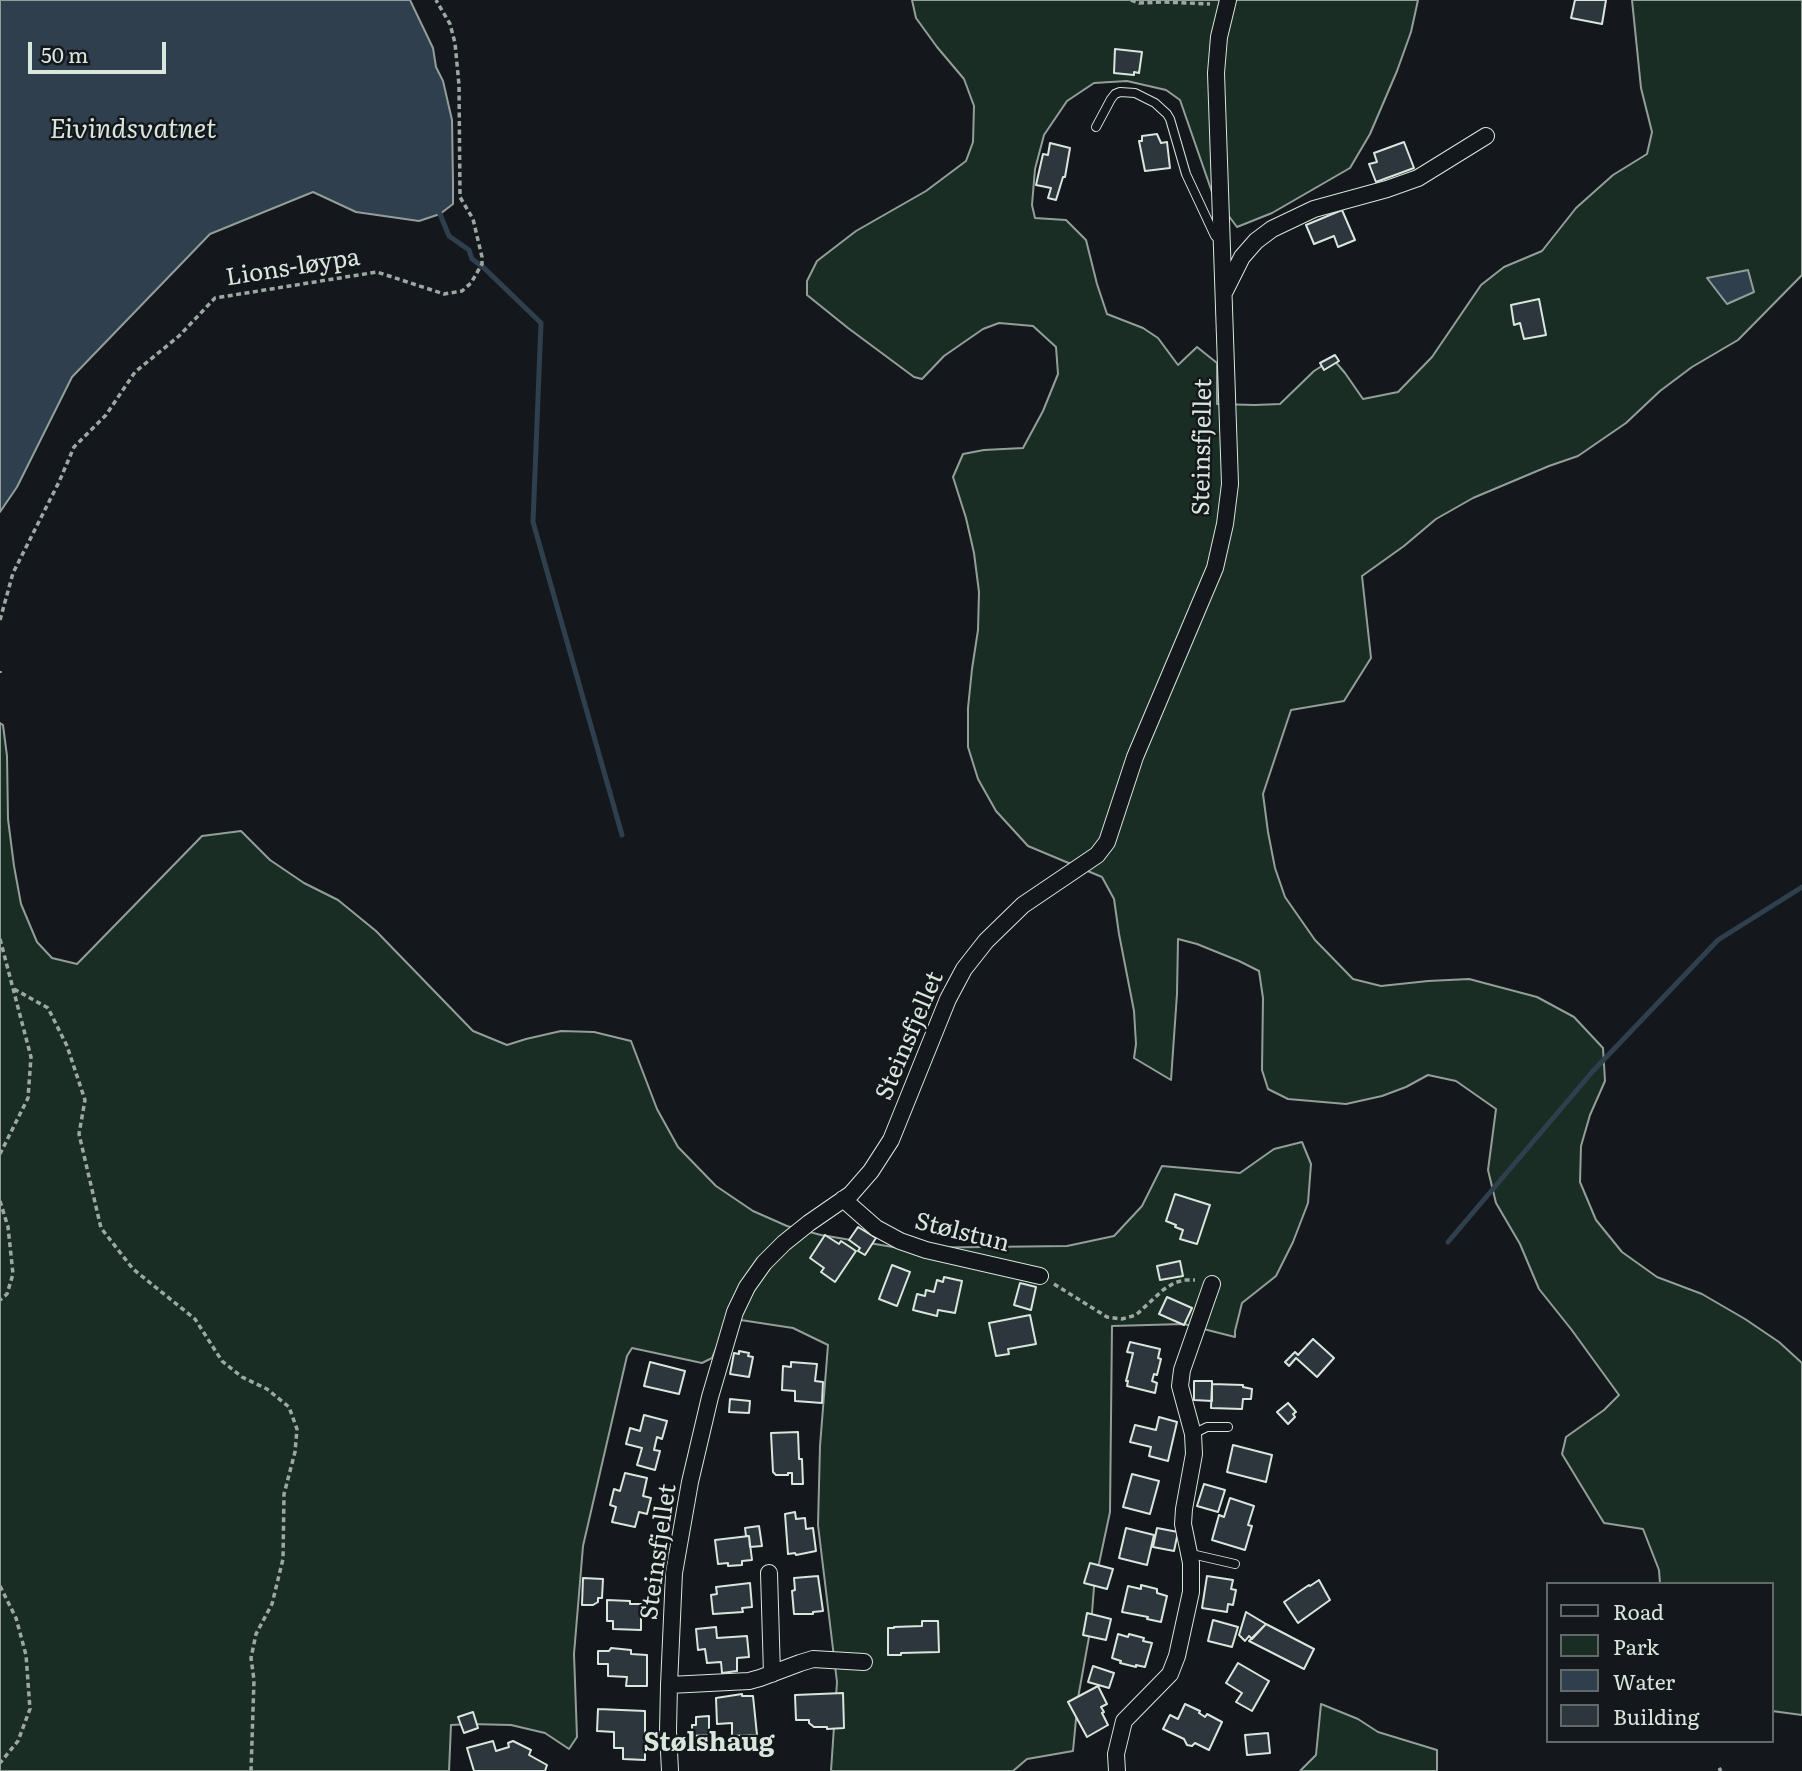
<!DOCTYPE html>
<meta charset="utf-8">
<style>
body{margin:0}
#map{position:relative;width:1802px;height:1771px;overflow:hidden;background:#14181c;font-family:Literata,serif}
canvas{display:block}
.legend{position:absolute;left:1546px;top:1582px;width:228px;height:161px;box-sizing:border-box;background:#14181c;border:2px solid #626a69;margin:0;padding:9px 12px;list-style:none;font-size:21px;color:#d8e6dc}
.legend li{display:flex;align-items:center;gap:14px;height:35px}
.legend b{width:35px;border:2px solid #626a69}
.scale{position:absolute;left:28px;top:42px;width:138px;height:32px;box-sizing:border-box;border:4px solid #d8e6dc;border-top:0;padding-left:9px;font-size:21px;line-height:24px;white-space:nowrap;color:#d8e6dc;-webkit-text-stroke:5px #14181c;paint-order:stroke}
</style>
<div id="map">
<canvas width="1802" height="1771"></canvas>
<ul class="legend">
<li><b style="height:9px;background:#14181c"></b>Road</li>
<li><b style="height:19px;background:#1a2d24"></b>Park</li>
<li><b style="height:19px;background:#2f3f4d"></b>Water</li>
<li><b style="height:19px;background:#2c363c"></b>Building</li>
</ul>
<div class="scale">50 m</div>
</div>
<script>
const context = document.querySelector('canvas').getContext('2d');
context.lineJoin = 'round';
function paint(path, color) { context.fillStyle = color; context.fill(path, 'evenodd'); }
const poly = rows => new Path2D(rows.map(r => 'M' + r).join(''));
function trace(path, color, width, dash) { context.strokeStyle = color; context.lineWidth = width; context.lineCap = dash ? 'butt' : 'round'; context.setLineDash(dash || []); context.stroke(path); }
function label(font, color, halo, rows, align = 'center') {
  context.font = font + ' Literata,serif'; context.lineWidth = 5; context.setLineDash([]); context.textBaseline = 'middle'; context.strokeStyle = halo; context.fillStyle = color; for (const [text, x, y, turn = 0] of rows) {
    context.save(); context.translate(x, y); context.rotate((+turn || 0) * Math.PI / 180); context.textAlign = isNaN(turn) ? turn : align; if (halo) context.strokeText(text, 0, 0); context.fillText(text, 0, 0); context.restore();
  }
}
const green = poly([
 [912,0,1418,0,1411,32,1397,71,1370,134,1350,168,1272,213,1237,227,1213,195,1180,100,1166,90,1127,81,1094,83,1067,101,1044,135,1035,169,1032,205,1035,218,1066,220,1086,240,1097,284,1107,314,1143,328,1158,338,1178,365,1197,347,1217,363,1217,404,1255,405,1280,404,1314,371,1333,359,1345,373,1363,399,1398,392,1432,357,1481,285,1504,267,1542,251,1576,208,1613,175,1647,154,1652,132,1641,88,1632,0,1802,0,1802,275,1738,340,1692,367,1660,391,1626,423,1578,456,1549,466,1473,498,1436,519,1404,546,1362,576,1371,658,1344,701,1291,710,1263,794,1268,832,1275,868,1285,897,1315,940,1353,979,1381,986,1428,981,1469,979,1537,997,1574,1017,1603,1048,1605,1081,1590,1115,1581,1146,1580,1182,1596,1220,1622,1252,1657,1277,1702,1294,1745,1319,1779,1342,1802,1363,1802,1715,1772,1711,1772,1584,1660,1584,1659,1570,1643,1529,1604,1523,1562,1454,1566,1437,1604,1410,1619,1395,1571,1329,1539,1289,1520,1244,1496,1203,1488,1170,1496,1109,1456,1081,1428,1075,1406,1087,1382,1096,1346,1104,1288,1099,1268,1089,1262,1070,1263,998,1259,971,1239,961,1197,944,1178,939,1177,994,1171,1080,1134,1058,1136,1044,1134,1011,1119,934,1114,899,1102,877,1028,846,996,811,978,779,968,747,968,708,972,669,978,630,979,592,974,553,966,518,953,477,963,454,984,450,1023,448,1043,411,1058,374,1056,347,1033,326,999,323,983,329,944,356,922,379,914,377,848,328,807,295,807,281,817,261,856,231,926,191,966,161,973,142,974,106,964,79,937,47,916,18,912,0],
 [0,723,3,725,7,756,8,819,14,866,21,904,37,942,52,958,77,964,202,836,241,831,270,860,304,883,338,900,376,931,473,1031,507,1045,526,1039,561,1031,594,1032,631,1041,657,1109,678,1147,716,1186,753,1211,787,1226,821,1235,899,1248,1067,1246,1114,1236,1142,1206,1162,1166,1240,1173,1274,1149,1302,1142,1311,1164,1308,1203,1293,1242,1276,1276,1242,1303,1235,1331,1235,1337,1184,1324,1112,1326,1110,1512,1094,1587,1091,1626,1078,1698,1073,1751,1027,1759,1013,1771,831,1771,837,1682,818,1525,820,1446,828,1345,793,1328,734,1319,727,1323,712,1358,702,1363,632,1348,627,1356,583,1546,574,1654,577,1737,569,1749,545,1733,511,1725,470,1724,451,1725,449,1771,0,1771,0,723],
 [1321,1704,1358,1719,1378,1732,1437,1750,1437,1771,1300,1771,1316,1755,1321,1704]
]);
const water = poly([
 [0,0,410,0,433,48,436,67,443,81,452,120,453,183,453,204,440,214,419,221,356,212,313,192,210,234,72,377,17,487,0,512,0,0],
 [1748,270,1754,292,1727,304,1707,278,1748,270]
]);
const stream = poly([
 [440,214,449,236,469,250,472,259,483,267,541,323,533,522,622,835],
 [1448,1242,1593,1071,1718,940,1802,887]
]);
const building = poly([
 [1575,0,1606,0,1602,24,1571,18,1575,0],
 [1115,49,1142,52,1139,73,1134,72,1134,75,1114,73,1115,49],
 [1157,134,1161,143,1167,142,1170,168,1145,171,1139,141,1142,141,1142,136,1157,134],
 [1404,142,1414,168,1376,182,1369,164,1377,162,1374,153,1404,142],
 [1050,143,1070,148,1065,177,1063,177,1056,200,1048,198,1051,188,1036,185,1043,154,1048,155,1050,143],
 [1342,210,1355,240,1338,247,1334,236,1314,244,1306,225,1342,210],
 [1539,299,1546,335,1524,339,1520,323,1514,325,1511,305,1539,299],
 [1335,355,1339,361,1324,370,1320,363,1335,355],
 [1175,1194,1210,1205,1197,1244,1180,1239,1183,1230,1175,1227,1176,1225,1166,1221,1175,1194],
 [858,1227,876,1238,865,1255,858,1251,860,1248,849,1240,858,1227],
 [825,1235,839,1244,841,1241,856,1251,835,1282,821,1272,824,1268,810,1258,825,1235],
 [1180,1261,1183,1276,1160,1280,1157,1266,1180,1261],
 [892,1265,910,1272,897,1306,879,1299,892,1265],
 [944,1277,962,1281,955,1313,938,1310,937,1316,913,1310,917,1294,925,1296,926,1290,934,1292,937,1280,943,1282,944,1277],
 [1020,1283,1036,1287,1031,1310,1014,1305,1020,1283],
 [1167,1297,1192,1308,1184,1325,1159,1314,1167,1297],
 [1030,1315,1036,1344,1008,1349,1009,1354,996,1356,989,1323,1030,1315],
 [1313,1339,1334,1358,1317,1377,1296,1358,1289,1366,1285,1362,1295,1352,1298,1355,1313,1339],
 [1130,1342,1160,1349,1158,1358,1161,1359,1157,1375,1154,1374,1152,1381,1157,1383,1155,1393,1127,1386,1128,1381,1126,1381,1133,1353,1127,1352,1130,1342],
 [739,1351,749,1353,748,1356,753,1357,749,1377,730,1374,734,1353,739,1354,739,1351],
 [650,1362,685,1371,679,1394,644,1386,650,1362],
 [791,1362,817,1364,815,1381,823,1382,822,1403,795,1401,795,1391,782,1390,783,1366,791,1367,791,1362],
 [1194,1381,1212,1381,1212,1401,1194,1400,1194,1381],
 [1212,1384,1243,1385,1243,1387,1252,1389,1251,1399,1243,1399,1242,1409,1211,1408,1212,1384],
 [730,1399,750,1401,749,1413,729,1412,730,1399],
 [1288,1403,1296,1412,1293,1414,1295,1417,1288,1424,1277,1412,1288,1403],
 [644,1415,667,1421,662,1439,657,1437,654,1450,660,1451,655,1470,637,1465,642,1448,626,1444,630,1428,640,1431,644,1415],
 [1159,1417,1177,1422,1168,1461,1149,1456,1151,1447,1130,1442,1135,1425,1156,1430,1159,1417],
 [798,1432,799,1459,802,1459,803,1484,792,1484,792,1473,788,1473,788,1475,776,1475,773,1472,771,1433,798,1432],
 [1233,1445,1272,1455,1266,1482,1227,1472,1233,1445],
 [625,1473,647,1478,643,1496,651,1498,647,1514,639,1512,635,1527,612,1522,616,1507,610,1505,614,1489,620,1491,625,1473],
 [1132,1474,1159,1481,1150,1514,1123,1507,1132,1474],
 [1204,1484,1225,1490,1218,1512,1197,1506,1204,1484],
 [1230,1498,1254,1506,1248,1525,1252,1526,1245,1550,1212,1540,1219,1515,1224,1517,1230,1498],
 [795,1512,796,1519,805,1518,806,1529,813,1528,816,1551,796,1555,795,1553,788,1554,785,1514,795,1512],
 [759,1526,762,1546,750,1547,749,1536,746,1536,745,1528,759,1526],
 [1126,1528,1154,1535,1147,1565,1119,1558,1126,1528],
 [1157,1528,1178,1532,1174,1551,1153,1547,1157,1528],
 [749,1536,752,1560,742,1561,742,1565,728,1566,728,1563,718,1564,715,1540,749,1536],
 [1090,1563,1113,1569,1107,1589,1084,1583,1090,1563],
 [818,1576,823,1611,813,1612,813,1614,794,1614,792,1591,795,1590,794,1578,818,1576],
 [1207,1576,1233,1580,1231,1589,1236,1590,1233,1605,1228,1604,1227,1612,1202,1608,1207,1576],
 [583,1578,603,1579,602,1598,598,1598,598,1602,593,1605,582,1605,583,1578],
 [1319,1580,1330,1600,1298,1623,1284,1602,1309,1585,1310,1586,1319,1580],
 [750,1583,752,1607,742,1608,743,1612,713,1614,711,1595,717,1594,716,1587,750,1583],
 [1141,1585,1157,1589,1157,1593,1167,1596,1161,1622,1147,1619,1148,1617,1122,1612,1128,1586,1141,1589,1141,1585],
 [607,1600,630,1601,630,1604,641,1604,641,1630,613,1629,613,1621,607,1621,607,1600],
 [1246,1612,1266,1624,1252,1639,1249,1636,1245,1641,1239,1635,1246,1612],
 [1087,1613,1111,1619,1106,1640,1083,1635,1087,1613],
 [1213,1620,1238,1627,1232,1647,1208,1641,1213,1620],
 [922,1621,938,1621,939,1652,901,1653,901,1655,888,1655,888,1628,894,1628,894,1627,922,1626,922,1621],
 [1266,1624,1314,1649,1304,1669,1249,1641,1266,1624],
 [716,1627,717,1638,747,1636,749,1657,737,1658,737,1671,722,1673,721,1662,707,1663,705,1649,698,1650,696,1629,716,1627],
 [1118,1634,1128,1637,1129,1634,1144,1638,1143,1641,1152,1643,1145,1667,1136,1665,1136,1667,1120,1663,1121,1661,1112,1658,1118,1634],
 [611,1648,631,1650,631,1654,647,1655,647,1686,626,1686,627,1677,608,1676,608,1664,598,1664,598,1651,609,1651,611,1648],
 [1238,1663,1269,1681,1252,1711,1236,1702,1242,1693,1226,1683,1238,1663],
 [1093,1666,1114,1673,1109,1688,1088,1682,1093,1666],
 [1098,1686,1107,1704,1101,1707,1104,1712,1102,1713,1108,1725,1087,1737,1068,1702,1098,1686],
 [843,1693,844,1728,827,1729,827,1727,814,1727,809,1723,809,1720,796,1720,795,1695,843,1693],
 [742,1694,742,1696,753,1696,757,1735,732,1736,732,1723,717,1724,716,1698,742,1694],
 [1185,1704,1200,1711,1199,1713,1205,1717,1207,1714,1222,1722,1209,1750,1195,1743,1192,1746,1187,1745,1184,1739,1163,1729,1170,1715,1178,1719,1185,1704],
 [598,1709,645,1711,645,1760,623,1759,623,1748,614,1748,614,1732,597,1731,598,1709],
 [473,1712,478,1728,464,1733,458,1717,473,1712],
 [709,1716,709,1735,692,1736,692,1725,696,1725,696,1717,709,1716],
 [1268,1733,1270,1753,1247,1755,1245,1735,1268,1733],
 [493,1741,496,1751,509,1747,508,1743,513,1741,531,1750,529,1755,547,1765,545,1771,474,1771,467,1748,493,1741]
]);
const path = poly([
 [1131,0,1139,3,1164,2,1210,4],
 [0,620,13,573,59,482,74,447,106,415,135,372,179,336,215,298,377,272,444,294,462,291,471,283,482,264,482,257,473,219,460,197,459,85,455,43,450,24,436,0],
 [0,671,0,673],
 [0,939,31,1057,28,1098,0,1154],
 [14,989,48,1008,67,1046,85,1100,79,1134,101,1228,133,1269,195,1319,222,1361,242,1377,267,1389,289,1407,297,1429,295,1452,284,1494,283,1559,272,1604,256,1634,251,1658,254,1680,251,1771],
 [0,1201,8,1227,13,1274,7,1294,0,1300],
 [1054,1284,1107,1317,1122,1319,1136,1315,1163,1290,1174,1283,1184,1280,1195,1280],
 [0,1586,16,1618,26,1655,30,1709,18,1741,0,1763],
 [1719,1768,1721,1771]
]);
const service = poly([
 [1096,127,1111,99,1115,94,1120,92,1135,93,1155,103,1167,114,1170,119,1186,174,1215,236,1219,239],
 [1193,1434,1207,1427,1228,1427],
 [1190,1555,1196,1555,1235,1564]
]);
const minor = poly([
 [1225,291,1242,257,1256,241,1272,229,1314,209,1387,189,1418,178,1486,136],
 [843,1199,876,1228,900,1241,926,1250,1040,1276],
 [769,1573,772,1674],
 [669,1685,749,1681,760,1678,800,1663,813,1659,864,1662],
 [670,1771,668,1731,669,1685,674,1573,690,1482,710,1397,735,1312,747,1287,764,1263,784,1243,809,1223,851,1194,871,1171,891,1140,948,999,964,969,986,941,1023,905,1097,855,1107,842,1135,757,1215,568,1225,524,1230,484,1216,73,1219,37,1228,0],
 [1117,1771,1116,1754,1124,1721,1170,1674,1177,1656,1191,1592,1191,1563,1183,1524,1184,1509,1194,1454,1193,1434,1180,1386,1182,1370,1212,1284]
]);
const streetNames = [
 ["Lions-løypa",293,268,-9],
 ["Steinsfjellet",1203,447,-89],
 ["Steinsfjellet",910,1036,-67],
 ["Stølstun",962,1233,14],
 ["Steinsfjellet",659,1552,-82]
];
const waterNames = [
 ["Eivindsvatnet",133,130]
];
const neighbourhoodNames = [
 ["Stølshaug",709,1743]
];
paint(green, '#1a2d24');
trace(green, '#939e99', 2);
paint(water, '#2f3f4d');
trace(water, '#939e99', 2);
trace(stream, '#2f3f4d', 5);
paint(building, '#2c363c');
trace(building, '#d8e6dc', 2);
trace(service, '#d8e6dc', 10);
trace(minor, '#d8e6dc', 18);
trace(path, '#9da8a2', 3.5, [5, 3.5]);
trace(service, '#14181c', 8);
trace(minor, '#14181c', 16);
label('24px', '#d8e6dc', '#14181c', streetNames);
label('italic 26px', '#d8e6dc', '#14181c', waterNames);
label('bold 26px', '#d8e6dc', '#14181c', neighbourhoodNames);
</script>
